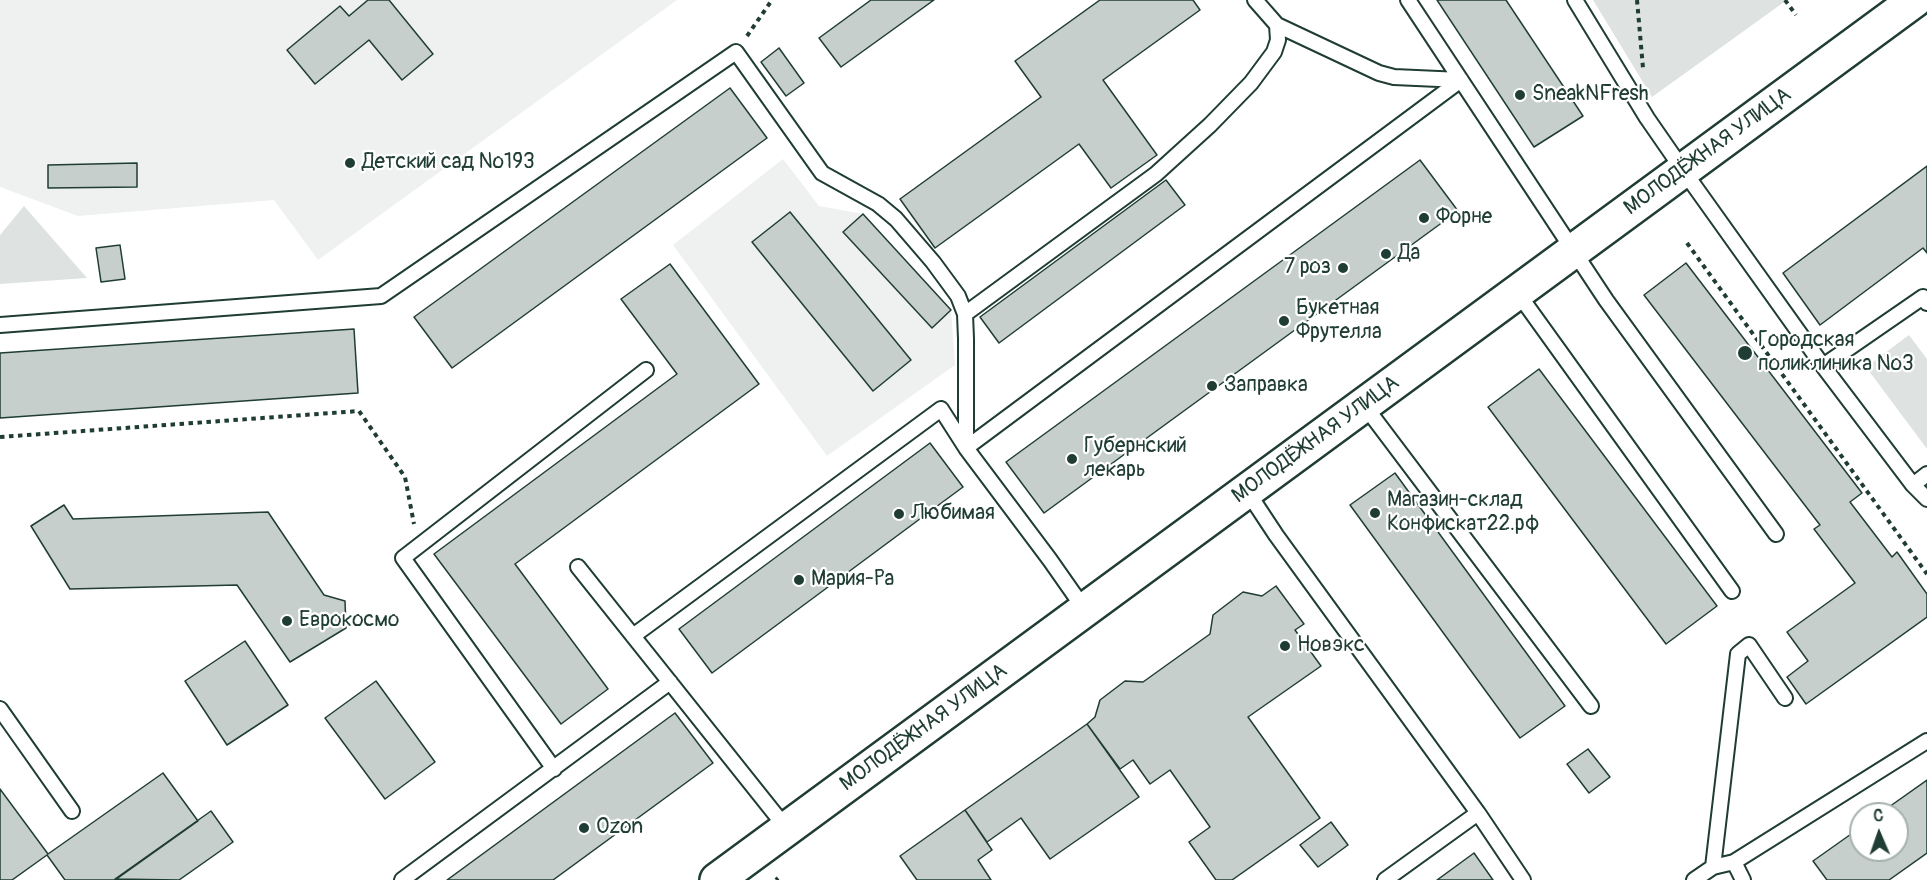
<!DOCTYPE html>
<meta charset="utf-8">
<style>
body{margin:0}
#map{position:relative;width:1927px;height:880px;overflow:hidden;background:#fff;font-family:Pangolin,sans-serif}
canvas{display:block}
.north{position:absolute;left:1849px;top:802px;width:60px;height:60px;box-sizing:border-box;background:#fff;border:2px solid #a5b1ae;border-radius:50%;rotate:358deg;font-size:16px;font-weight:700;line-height:24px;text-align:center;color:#1f3d34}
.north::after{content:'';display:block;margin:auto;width:21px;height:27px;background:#1f3d34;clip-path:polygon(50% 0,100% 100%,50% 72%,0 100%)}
</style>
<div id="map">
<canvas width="1927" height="880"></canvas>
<div class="north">С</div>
</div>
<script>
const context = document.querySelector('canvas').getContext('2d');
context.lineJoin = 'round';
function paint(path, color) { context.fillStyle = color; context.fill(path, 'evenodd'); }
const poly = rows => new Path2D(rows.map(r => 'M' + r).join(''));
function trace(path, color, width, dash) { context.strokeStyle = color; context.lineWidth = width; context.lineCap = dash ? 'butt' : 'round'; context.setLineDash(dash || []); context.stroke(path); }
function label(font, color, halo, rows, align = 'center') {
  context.font = font + ' Pangolin,sans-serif'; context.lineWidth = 4.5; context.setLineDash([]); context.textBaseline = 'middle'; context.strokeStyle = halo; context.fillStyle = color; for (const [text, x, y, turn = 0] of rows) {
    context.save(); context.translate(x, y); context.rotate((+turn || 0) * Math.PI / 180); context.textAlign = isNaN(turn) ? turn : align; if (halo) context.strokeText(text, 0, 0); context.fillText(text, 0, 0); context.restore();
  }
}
const built = poly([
 [0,0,677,0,318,260,274,200,78,216,0,187],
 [783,159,819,206,863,214,951,310,955,365,827,456,673,245]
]);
const green = poly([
 [1593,0,1787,0,1652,97],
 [24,206,87,278,0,284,0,235],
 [1909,335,1927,359,1927,449,1866,367]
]);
const building = poly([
 [368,0,389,0,433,54,402,80,369,40,315,84,287,50,340,6,349,16,368,0],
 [871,0,934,0,841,67,819,38,871,0],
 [1100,0,1193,0,1200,10,1103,80,1157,155,1111,188,1079,144,935,248,900,199,1041,97,1015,61,1100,0],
 [1437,0,1506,0,1583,116,1534,147,1437,0],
 [779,48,804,83,786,96,761,62,779,48],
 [730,88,767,138,452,368,414,317,730,88],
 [1420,160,1458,211,1044,513,1006,462,1420,160],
 [137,163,137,187,48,188,48,165,137,163],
 [1927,166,1927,253,1923,248,1820,325,1783,273,1927,166],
 [1166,180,1185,205,999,343,980,317,1166,180],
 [790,212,911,360,873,391,752,242,790,212],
 [863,214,951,310,932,328,843,232,863,214],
 [120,245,125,279,101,282,96,248,120,245],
 [1686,263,1862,493,1850,502,1892,557,1897,552,1927,594,1927,617,1806,704,1787,677,1808,661,1787,632,1855,583,1814,529,1820,525,1644,295,1686,263],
 [670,264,759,384,515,564,608,689,561,724,434,554,677,374,621,299,670,264],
 [354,329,358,393,0,418,0,353,354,329],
 [1539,369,1717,606,1666,644,1488,407,1539,369],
 [930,443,963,487,712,673,679,629,930,443],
 [1395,473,1565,706,1520,738,1350,505,1395,473],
 [64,505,73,519,268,512,324,595,345,601,346,628,290,662,237,585,70,589,31,526,64,505],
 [1276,586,1304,624,1295,630,1321,666,1248,717,1320,818,1232,880,1216,880,1189,842,1210,827,1170,770,1150,784,1133,760,1120,769,1087,724,1095,717,1100,700,1125,681,1143,682,1210,634,1213,615,1243,592,1262,596,1276,586],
 [245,641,288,705,227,745,185,681,245,641],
 [376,681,435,762,385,799,325,718,376,681],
 [675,713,713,763,553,880,447,880,675,713],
 [1087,724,1139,797,1050,859,1021,818,987,842,965,810,1087,724],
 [1588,749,1610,777,1589,793,1567,764,1588,749],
 [163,773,198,821,115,880,65,880,47,855,12,880,0,880,0,789,48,854,163,773],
 [1927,780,1927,853,1889,880,1827,880,1813,861,1861,827,1861,850,1897,850,1897,814,1879,814,1927,780],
 [965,810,992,850,978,860,991,880,917,880,900,856,965,810],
 [211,811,233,842,179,880,115,879,211,811],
 [1331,822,1348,845,1318,867,1300,845,1331,822],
 [1474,853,1493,880,1437,880,1474,853]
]);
const path = poly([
 [1637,0,1643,68],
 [1785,0,1796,15],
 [747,36,772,0],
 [1687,243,1927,574],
 [0,437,359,411,405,477,414,524],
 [776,880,778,878]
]);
const lane = poly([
 [1408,0,1606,300,1776,534],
 [1575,0,1647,118,1683,170,1823,366,1913,485,1927,499],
 [1277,25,1379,73,1394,77,1461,80],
 [1517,292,1732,591],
 [965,314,1156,174,1210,125,1251,83,1274,52,1278,40,1277,25,1255,0],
 [0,325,381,296,736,52,822,173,878,204,896,219,933,262,958,296,965,314,966,339,966,448,1050,560,1085,610],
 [1823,366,1923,297,1927,303],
 [1364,405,1591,706],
 [1913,485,1927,474],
 [1247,491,1276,535,1478,813,1523,880],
 [578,567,787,829],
 [633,636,941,409,966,448,1461,80],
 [0,709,72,811],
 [554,769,403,558,646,370],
 [1713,867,1738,654,1749,645,1785,698],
 [402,880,670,682],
 [1385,880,1478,813],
 [1694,880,1713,867,1734,862],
 [1743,880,1734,862,1927,741]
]);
const secondary = poly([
 [717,880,1915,0]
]);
const markers = [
 [1520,95,6,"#1f3d34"],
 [350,163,6,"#1f3d34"],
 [1424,218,6,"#1f3d34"],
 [1386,254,6,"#1f3d34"],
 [1343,268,6,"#1f3d34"],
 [1284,321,6,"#1f3d34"],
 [1745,353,8,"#1f3d34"],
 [1212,386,6,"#1f3d34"],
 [1072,459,6,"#1f3d34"],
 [1375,513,6,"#1f3d34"],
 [899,514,6,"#1f3d34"],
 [799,580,6,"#1f3d34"],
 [287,621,6,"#1f3d34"],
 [1285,646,6,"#1f3d34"],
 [584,828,6,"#1f3d34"]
];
const poiNames = [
 ["SneakNFresh",1532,95],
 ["Детский сад №193",362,163],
 ["Форне",1436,218],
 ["Да",1398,254],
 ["7 роз",1331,268,"right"],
 ["Букетная",1296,309],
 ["Фрутелла",1296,333],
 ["Городская",1758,341],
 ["поликлиника №3",1758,365],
 ["Заправка",1224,386],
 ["Губернский",1084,447],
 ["лекарь",1084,471],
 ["Магазин-склад",1387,501],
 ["Конфискат22.рф",1387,525],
 ["Любимая",911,514],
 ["Мария-Ра",811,580],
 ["Еврокосмо",299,621],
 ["Новэкс",1297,646],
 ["Ozon",596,828]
];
const streetNames = [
 ["МОЛОДЁЖНАЯ УЛИЦА",1708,152,-36],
 ["МОЛОДЁЖНАЯ УЛИЦА",1316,440,-36],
 ["МОЛОДЁЖНАЯ УЛИЦА",924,728,-36]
];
paint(built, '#eef1f0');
paint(green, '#dee3e2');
paint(building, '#c7cfcc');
trace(building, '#1f3d34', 1.5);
trace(lane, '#1f3d34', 18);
trace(secondary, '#1f3d34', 38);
trace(path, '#1f3d34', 4, [4.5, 4.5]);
trace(lane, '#fff', 14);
trace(secondary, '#fff', 33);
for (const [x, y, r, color] of markers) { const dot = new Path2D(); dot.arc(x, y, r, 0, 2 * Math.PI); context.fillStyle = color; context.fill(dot); trace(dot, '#fff', 2); }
label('21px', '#1f3d34', '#fff', poiNames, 'left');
label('21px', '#1f3d34', '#fff', streetNames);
</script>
